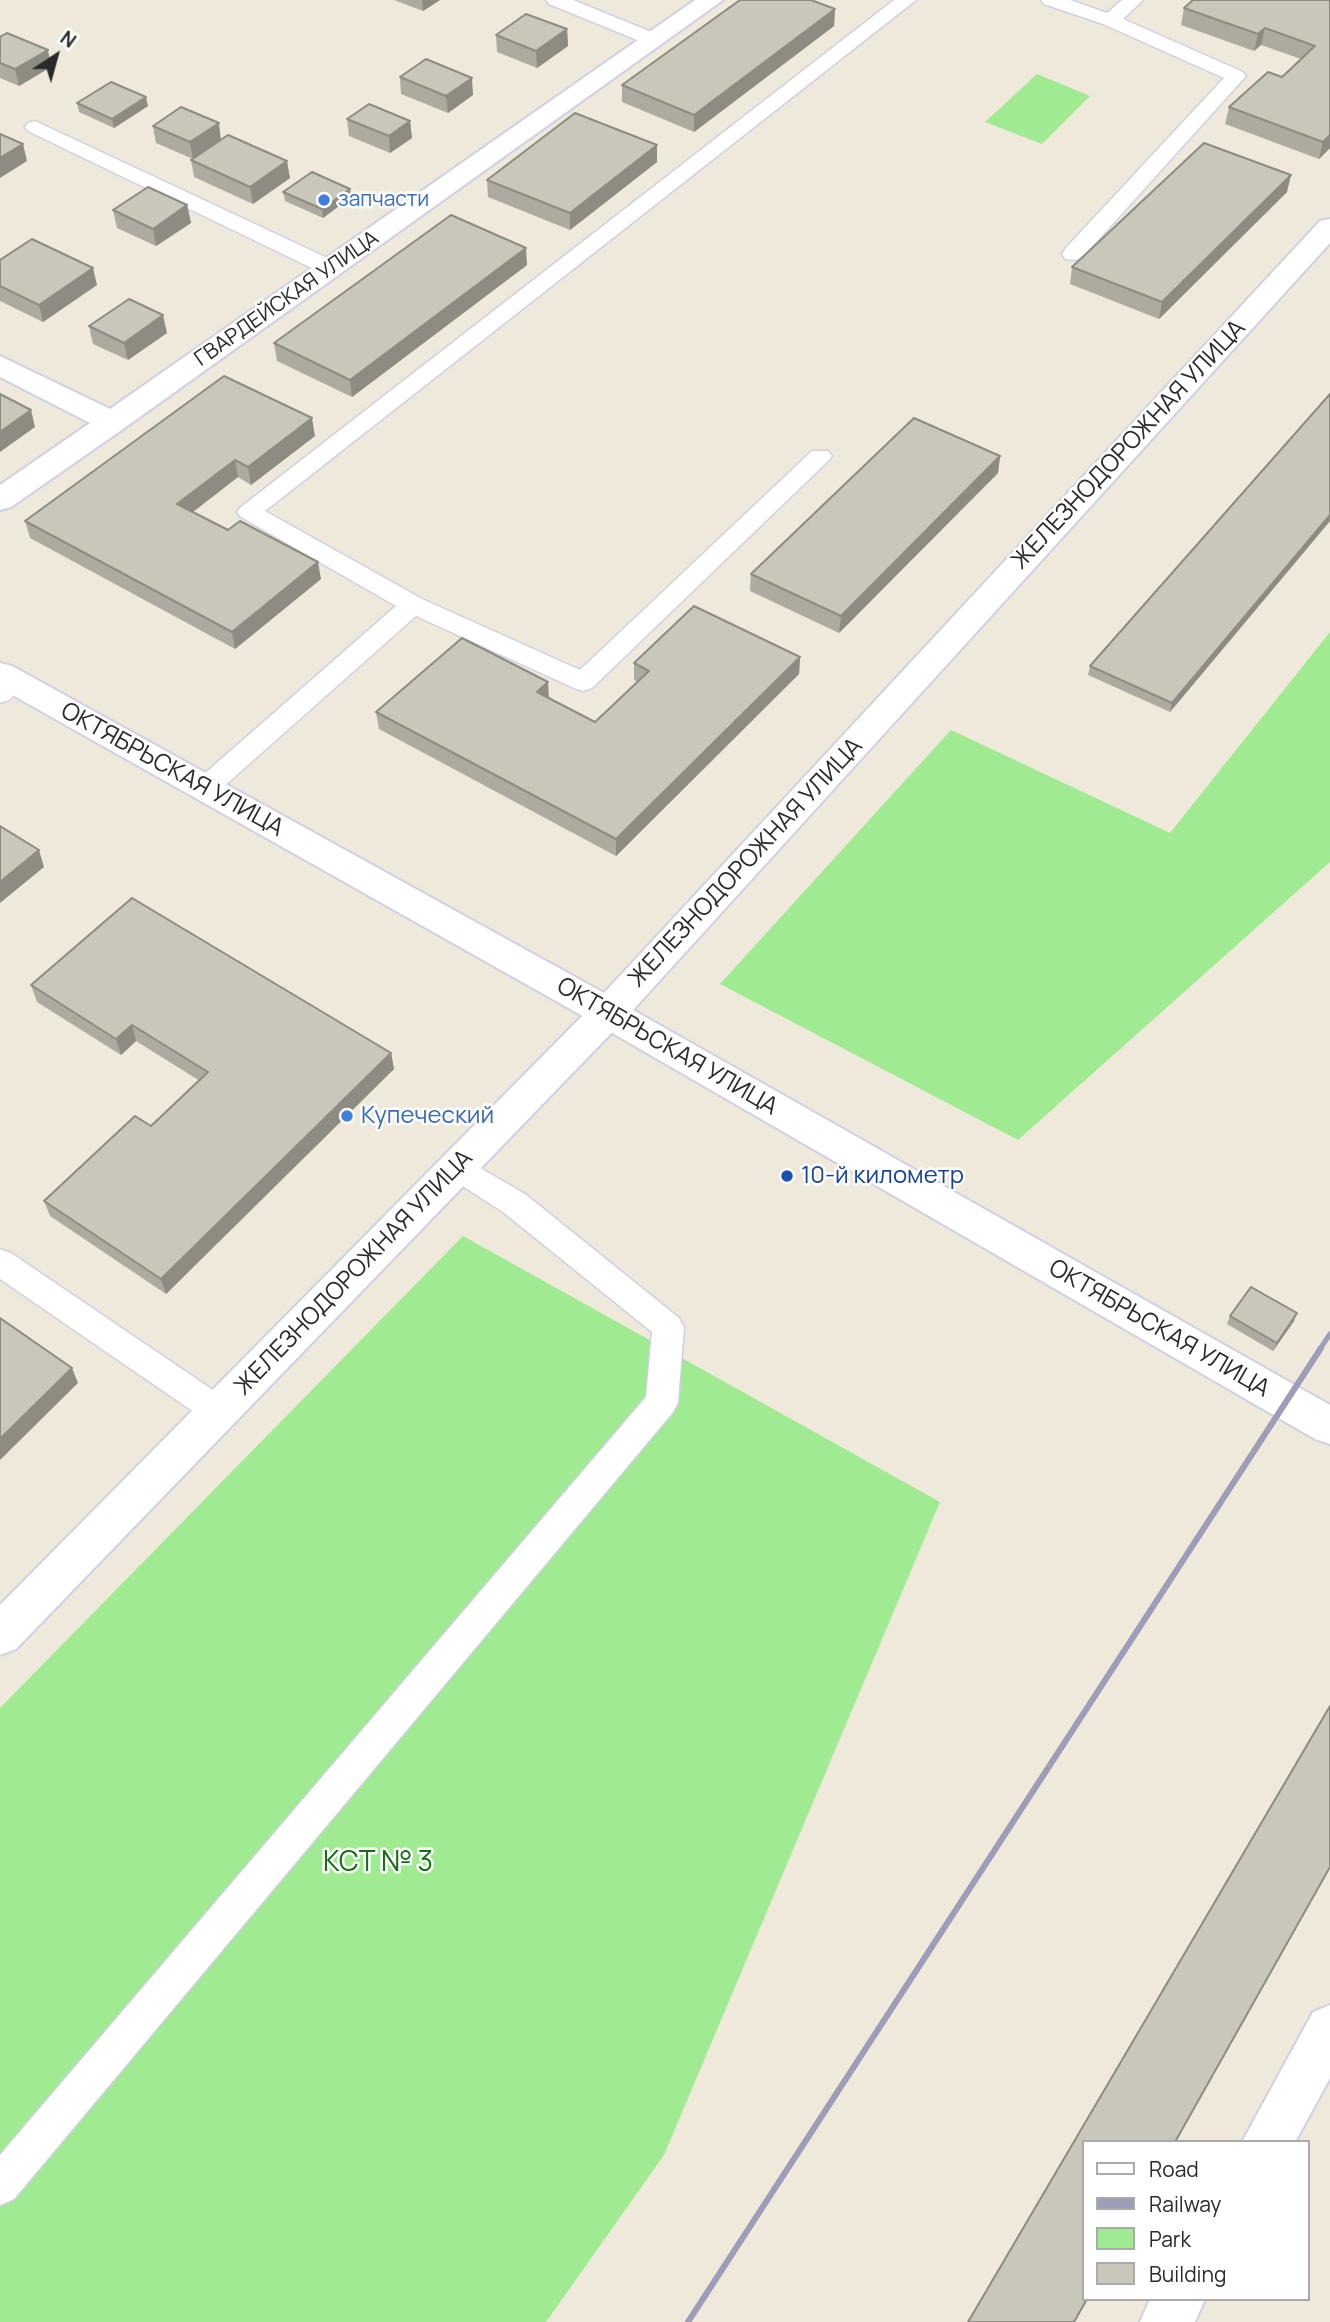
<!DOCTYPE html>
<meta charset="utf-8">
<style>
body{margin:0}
#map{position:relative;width:1330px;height:2322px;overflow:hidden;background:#eee9db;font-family:Manrope,sans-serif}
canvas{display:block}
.legend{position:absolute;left:1082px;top:2140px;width:228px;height:161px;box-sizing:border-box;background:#fff;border:2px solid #aaa;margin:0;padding:9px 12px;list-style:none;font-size:21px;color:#2a2a2a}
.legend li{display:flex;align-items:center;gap:14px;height:35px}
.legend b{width:35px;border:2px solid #aaa}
.north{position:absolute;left:21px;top:21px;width:70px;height:70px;-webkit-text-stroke:5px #fff;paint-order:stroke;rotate:36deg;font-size:19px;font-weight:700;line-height:28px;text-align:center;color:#2a2a2a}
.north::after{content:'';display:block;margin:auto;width:24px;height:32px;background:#2a2a2a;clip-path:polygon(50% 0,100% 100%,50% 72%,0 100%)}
</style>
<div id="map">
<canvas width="1330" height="2322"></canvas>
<ul class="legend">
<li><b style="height:9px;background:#fff"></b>Road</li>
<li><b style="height:9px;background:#9e9db7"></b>Railway</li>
<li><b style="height:19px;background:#a0ea92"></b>Park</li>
<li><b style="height:19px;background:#c9c6ba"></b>Building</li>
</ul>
<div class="north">N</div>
</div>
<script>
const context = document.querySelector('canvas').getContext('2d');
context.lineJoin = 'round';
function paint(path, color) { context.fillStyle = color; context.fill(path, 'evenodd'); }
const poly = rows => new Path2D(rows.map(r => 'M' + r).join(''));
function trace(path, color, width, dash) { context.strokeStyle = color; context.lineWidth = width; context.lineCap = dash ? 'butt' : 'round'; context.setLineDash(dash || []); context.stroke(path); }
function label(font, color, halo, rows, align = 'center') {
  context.font = font + ' Manrope,sans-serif'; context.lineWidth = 5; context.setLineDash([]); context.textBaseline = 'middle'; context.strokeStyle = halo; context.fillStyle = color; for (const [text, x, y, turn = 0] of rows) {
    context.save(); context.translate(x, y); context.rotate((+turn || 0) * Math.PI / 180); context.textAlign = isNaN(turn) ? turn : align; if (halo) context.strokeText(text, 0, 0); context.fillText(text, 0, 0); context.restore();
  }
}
const green = poly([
 [1037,74,1090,96,1042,144,985,122],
 [1330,632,1330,862,1018,1140,720,984,951,730,1170,833],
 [463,1236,940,1502,664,2155,546,2322,0,2322,0,1708]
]);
const lane = poly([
 [546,0,573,0,661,36,664,40,661,44,647,44,549,4,546,0],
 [894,0,916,0,265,511,422,599,580,670,812,451,828,451,832,456,828,461,592,688,583,691,574,688,416,616,213,796,204,798,195,796,191,789,195,782,396,606,241,517,237,512,241,507,894,0],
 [1041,0,1070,0,1107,13,1122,0,1143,0,1123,19,1243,72,1246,76,1081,259,1073,260,1065,259,1062,254,1065,249,1224,78,1103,24,1044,4,1041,0],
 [35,121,338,263,341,268,330,274,322,273,28,131,25,127,28,123,35,121],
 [15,673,24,676,28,682,9,700,0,703,0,681,15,673],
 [458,1155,525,1194,679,1318,684,1327,678,1402,673,1412,14,2199,0,2205,0,2155,646,1397,652,1332,503,1212,447,1176,443,1167,447,1158,458,1155],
 [0,1249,11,1253,229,1401,234,1411,229,1421,218,1425,207,1421,0,1279,0,1249]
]);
const street = poly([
 [695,0,723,0,123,429,11,507,0,510,0,485,90,423,0,377,0,356,110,409,695,0],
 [608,999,621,1003,626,1013,621,1023,16,1649,0,1655,0,1605,595,1003,608,999],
 [1330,2005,1330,2078,1295,2142,1242,2142,1313,2012,1330,2005],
 [1150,2299,1205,2299,1195,2322,1140,2322,1150,2299]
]);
const secondary = poly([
 [1330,219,1330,243,633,1010,1330,1405,1330,1444,1315,1439,595,1023,0,688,0,663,12,666,604,993,1320,221,1330,219]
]);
const railFar1 = poly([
 [1320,1349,1330,1334]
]);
const rail = poly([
 [688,2322,1321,1348]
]);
const wall = poly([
 [394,0,440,0,423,11],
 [1330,0,1330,148,1319,159,1225,124,1229,107,1282,77,1301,59,1261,45,1254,51,1181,25,1184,8],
 [835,9,834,26,694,132,622,102,622,85],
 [567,29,568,46,537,68,497,52,496,35],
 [0,37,51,67,19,86,0,78],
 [400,77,473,95,448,113,401,94],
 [77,103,148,106,114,128,79,112],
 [347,119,410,121,412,138,390,153,349,136],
 [153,126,221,140,290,178,253,204,194,177,191,160,193,159,156,143],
 [657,162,570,230,488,197,487,180],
 [283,192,351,197,323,218,285,201],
 [1287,192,1159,319,1070,284,1072,267],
 [187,205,191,223,156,246,117,228,113,210],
 [0,260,97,285,43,322,0,301],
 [527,265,352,397,277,361,274,343],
 [89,326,167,333,128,360,93,344],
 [1330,394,1330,521,1170,712,1088,675,1090,666],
 [315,436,251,485,238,477,193,512,321,579,235,649,30,538,25,521],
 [1000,456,998,473,839,633,750,591,751,574],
 [800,657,799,674,616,856,379,729,376,712,549,698,595,722,638,682,634,680,634,663],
 [31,985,391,1053,394,1069,166,1294,50,1216,44,1201,151,1126,200,1081,136,1041,121,1055,37,1002],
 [1230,1316,1294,1321,1273,1351,1227,1324]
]);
const shadedWall = poly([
 [422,0,440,0,423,11],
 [835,9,834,26,694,132,694,115],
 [1265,28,1261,45,1254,51,1258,34],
 [567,29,568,46,537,68,536,51],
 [48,50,51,67,19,86,15,69],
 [472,78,473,95,448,113,446,96],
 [146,97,148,106,114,128,112,119],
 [410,121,412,138,390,153,389,136],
 [219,123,221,141,193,159,190,142],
 [1330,135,1330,148,1319,159,1323,142],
 [23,144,27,161,0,178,0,158],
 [657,145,657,162,570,230,570,213],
 [287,161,290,178,253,204,250,187],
 [1291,175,1287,192,1159,319,1162,302],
 [350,189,351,197,323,218,322,209],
 [187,205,191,223,156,246,153,229],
 [526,248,527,265,352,397,350,380],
 [93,268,97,285,43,322,39,305],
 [163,315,167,333,128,360,124,343],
 [31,410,35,427,0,452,0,432],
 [312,418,315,436,251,485,248,467],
 [1000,456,998,473,839,633,841,616],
 [235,460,238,477,181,521,177,504],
 [1330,515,1330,521,1170,712,1172,703],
 [318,562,321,579,235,649,232,632],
 [800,657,799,674,616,856,616,839],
 [548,682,549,699,537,692],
 [39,850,44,867,0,903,0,882],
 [132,1025,136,1041,121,1055,116,1039],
 [391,1053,394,1069,166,1294,161,1279],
 [1297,1313,1294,1321,1273,1351,1277,1343],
 [72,1368,78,1383,0,1460,0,1439]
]);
const building = poly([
 [740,0,811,0,835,9,694,115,622,85,740,0],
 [1193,0,1330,0,1330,135,1323,142,1229,107,1268,72,1282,77,1315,46,1265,28,1258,34,1184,8,1193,0],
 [526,14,567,29,536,51,496,35,526,14],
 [7,33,48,50,15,69,0,63,0,37,7,33],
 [426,59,472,78,446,96,400,77,426,59],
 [111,82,146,97,112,119,77,103,111,82],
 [369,104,410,121,389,136,347,119,369,104],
 [181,107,219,123,190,142,153,126,181,107],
 [575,113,657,145,570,213,487,180,575,113],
 [0,134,23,144,0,158,0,134],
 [228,135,287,161,250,187,191,160,228,135],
 [1204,143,1291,175,1162,302,1072,267,1204,143],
 [312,172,350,189,322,209,283,192,312,172],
 [148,187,187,205,153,229,113,210,148,187],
 [451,215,526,248,350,380,274,343,451,215],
 [32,239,93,268,39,305,0,286,0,260,32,239],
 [129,299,163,315,124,343,89,326,129,299],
 [224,376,312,418,248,467,235,460,177,504,228,530,240,521,318,562,232,632,25,521,224,376],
 [0,394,31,410,0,432,0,394],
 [1330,394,1330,515,1172,703,1090,666,1330,394],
 [914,418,1000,456,841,616,751,574,914,418],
 [694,606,800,657,616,839,376,712,462,638,548,682,537,692,595,722,649,671,634,663,694,606],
 [0,826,39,850,0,882,0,826],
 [132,898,391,1053,161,1279,44,1201,135,1116,151,1126,208,1072,132,1025,116,1039,31,985,132,898],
 [1251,1287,1297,1313,1277,1343,1230,1316,1251,1287],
 [0,1318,72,1368,0,1439,0,1318],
 [1330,1706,1330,1867,1175,2142,1083,2142,1083,2299,1087,2299,1074,2322,968,2322,1330,1706]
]);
const markers = [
 [324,200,7,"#3f7fe0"],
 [347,1116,7,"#3f7fe0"],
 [787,1176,7,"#1a4fb4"]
];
const farShopnames = [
 ["запчасти",338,200]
];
const farStreetnames = [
 ["ГВАРДЕЙСКАЯ УЛИЦА",287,299,-35]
];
const streetNames = [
 ["ЖЕЛЕЗНОДОРОЖНАЯ УЛИЦА",1129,445,-47],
 ["ОКТЯБРЬСКАЯ УЛИЦА",172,770,29],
 ["ЖЕЛЕЗНОДОРОЖНАЯ УЛИЦА",746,863,-47],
 ["ОКТЯБРЬСКАЯ УЛИЦА",667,1047,30],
 ["ЖЕЛЕЗНОДОРОЖНАЯ УЛИЦА",354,1273,-46],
 ["ОКТЯБРЬСКАЯ УЛИЦА",1159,1329,30]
];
const shopNames = [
 ["Купеческий",361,1116]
];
const transitNames = [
 ["10-й километр",801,1176]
];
const nearParknames = [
 ["КСТ № 3",378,1863]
];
paint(green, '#a0ea92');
trace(lane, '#d0d0e5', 3);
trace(street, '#d0d0e5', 4);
trace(secondary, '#d0d0e5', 4);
paint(lane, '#fff');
paint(street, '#fff');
paint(secondary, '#fff');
trace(railFar1, '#9e9db7', 5);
trace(rail, '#9e9db7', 6);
paint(wall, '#adaaa0');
paint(shadedWall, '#8d8b82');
paint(building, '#c9c6ba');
trace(building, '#8d8b82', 2);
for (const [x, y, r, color] of markers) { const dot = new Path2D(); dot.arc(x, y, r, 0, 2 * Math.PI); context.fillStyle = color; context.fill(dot); trace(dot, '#fff', 2.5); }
label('21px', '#366cbe', '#fff', farShopnames, 'left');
label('21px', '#2a2a2a', '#fff', farStreetnames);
label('24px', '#2a2a2a', '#fff', streetNames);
label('24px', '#366cbe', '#fff', shopNames, 'left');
label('24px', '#164399', '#fff', transitNames, 'left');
label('28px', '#156f13', '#fff', nearParknames);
</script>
